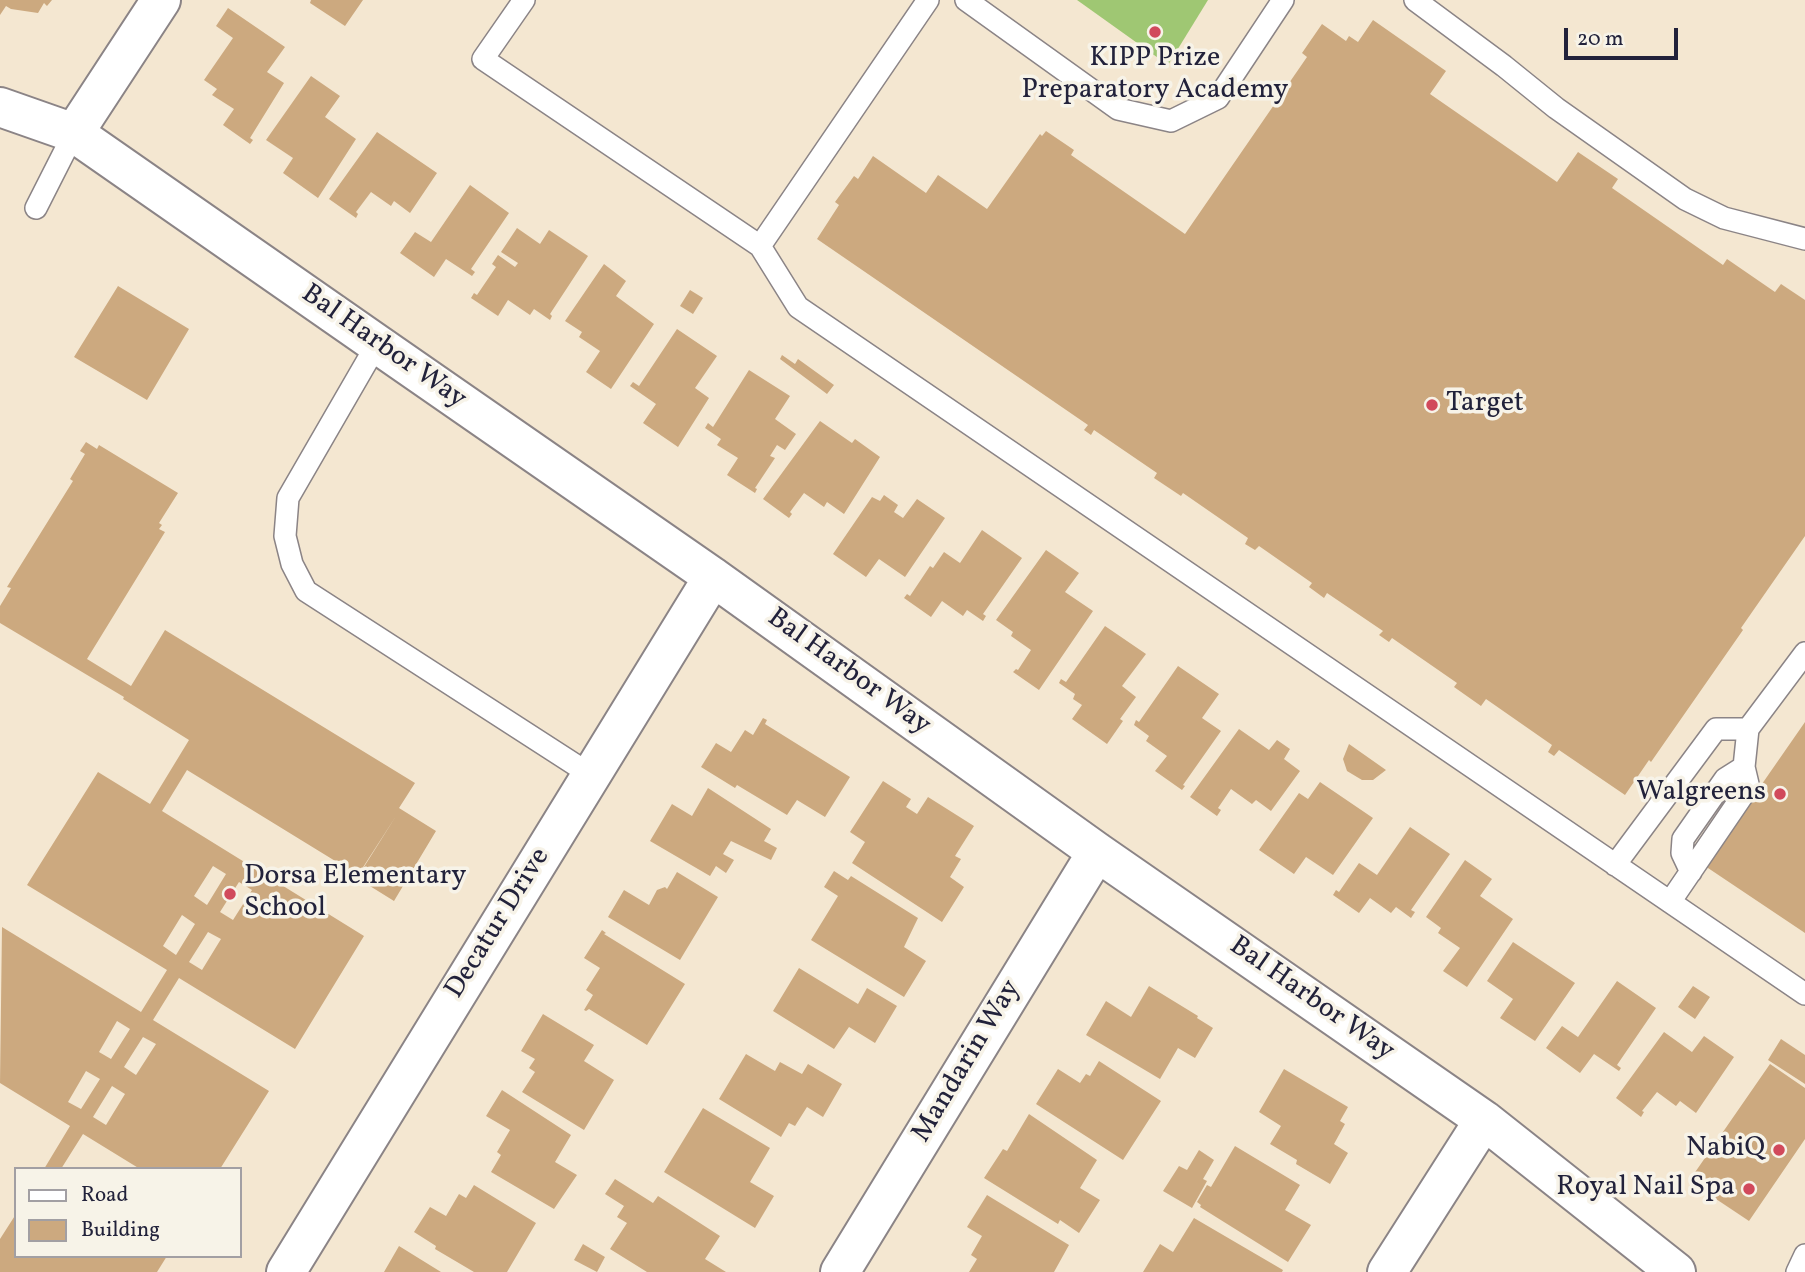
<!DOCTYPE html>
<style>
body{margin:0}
#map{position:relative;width:1805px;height:1272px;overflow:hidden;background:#f4e7d1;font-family:Vollkorn,serif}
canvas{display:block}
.legend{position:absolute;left:14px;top:1167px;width:228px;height:91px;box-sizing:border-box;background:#f7f3e8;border:2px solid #a29fa3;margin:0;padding:9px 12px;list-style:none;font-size:21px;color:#22223b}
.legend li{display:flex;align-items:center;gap:14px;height:35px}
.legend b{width:35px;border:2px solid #a29fa3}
.scale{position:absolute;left:1564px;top:28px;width:114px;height:32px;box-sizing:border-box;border:4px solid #22223b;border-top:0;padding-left:9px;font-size:21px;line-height:24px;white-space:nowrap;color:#22223b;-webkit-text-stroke:5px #f7f3e8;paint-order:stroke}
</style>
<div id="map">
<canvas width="1805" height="1272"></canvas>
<ul class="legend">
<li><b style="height:9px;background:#fff"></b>Road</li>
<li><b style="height:19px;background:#cca97f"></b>Building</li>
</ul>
<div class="scale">20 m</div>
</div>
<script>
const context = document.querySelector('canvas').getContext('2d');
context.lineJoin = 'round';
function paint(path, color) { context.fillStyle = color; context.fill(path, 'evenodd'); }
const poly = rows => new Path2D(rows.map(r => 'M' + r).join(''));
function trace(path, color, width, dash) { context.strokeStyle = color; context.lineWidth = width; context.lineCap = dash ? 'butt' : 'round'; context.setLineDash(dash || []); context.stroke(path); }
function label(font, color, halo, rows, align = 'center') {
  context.font = font + ' Vollkorn,serif'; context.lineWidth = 7; context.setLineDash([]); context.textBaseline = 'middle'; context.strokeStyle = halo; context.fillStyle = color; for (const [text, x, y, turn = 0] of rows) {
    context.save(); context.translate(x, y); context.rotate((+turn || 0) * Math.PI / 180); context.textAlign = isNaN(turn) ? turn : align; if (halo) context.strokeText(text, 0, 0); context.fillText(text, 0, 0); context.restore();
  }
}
const green = poly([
 [1077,0,1208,0,1168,65]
]);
const building = poly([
 [0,0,52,0,47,6,44,3,38,13,11,9,6,6,0,15],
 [311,0,363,0,345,26,310,3],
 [228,8,285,47,267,72,284,83,250,138,253,140,250,144,223,125,234,109,212,95,217,89,204,80,233,38,216,26],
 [1373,20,1446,71,1430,94,1557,182,1578,152,1618,179,1612,188,1723,265,1727,259,1775,292,1781,284,1805,300,1805,536,1741,628,1743,630,1651,762,1649,760,1625,795,1559,750,1554,756,1548,752,1552,745,1486,699,1481,706,1454,687,1457,683,1392,638,1389,642,1379,635,1383,631,1327,593,1324,598,1309,587,1312,583,1259,546,1255,550,1245,544,1248,538,1183,493,1181,496,1154,478,1157,473,1094,430,1091,435,1084,430,1088,425,817,239,839,205,835,202,854,176,858,179,873,156,926,193,938,175,987,209,1040,134,1042,136,1046,131,1074,150,1071,155,1185,234,1307,57,1302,53,1322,24,1346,41,1349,36,1358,42],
 [311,76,340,96,325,117,356,139,318,198,283,173,293,158,266,140],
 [377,132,437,173,410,213,394,201,391,206,371,192,356,212,358,214,356,218,329,199],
 [470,185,509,213,471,269,475,272,472,276,446,259,434,277,400,253,415,232,431,242],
 [517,228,540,244,549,230,588,256,550,314,552,316,550,320,534,309,530,315,508,300,498,316,471,298,474,293,477,295,496,267,492,264,498,255,515,267,518,263,501,252],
 [604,264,626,281,616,296,654,324,611,389,586,372,600,351,579,337,582,332,565,321],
 [118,286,189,329,147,400,74,357],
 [690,290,703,298,693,314,680,306],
 [677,329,717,356,695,388,709,398,678,447,643,423,656,404,630,386,633,382,639,386],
 [782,355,795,364,798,359,834,385,827,394,780,359],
 [749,370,790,396,775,419,796,434,785,450,777,445,770,456,775,458,755,488,757,489,755,493,727,475,738,458,717,445,721,439,705,428,708,423,713,427],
 [820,421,852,443,855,439,880,457,844,514,827,502,824,507,804,493,790,512,792,514,789,518,763,499],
 [86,442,97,449,99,445,178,493,159,523,162,525,159,529,165,532,87,659,131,686,165,630,415,783,399,808,436,831,394,901,357,878,396,816,358,875,187,770,162,811,364,936,295,1049,179,978,153,1020,269,1091,220,1169,140,1169,83,1134,61,1169,44,1169,70,1126,0,1083,2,927,141,1012,167,970,27,885,98,772,150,804,189,740,123,699,124,697,0,623,0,606,11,588,7,587,73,481,70,479,85,454,80,451],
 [213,866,226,874,207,905,194,896],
 [239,882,252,890,233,920,220,912],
 [182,915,195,924,176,955,163,946],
 [208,932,221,939,202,970,189,962],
 [117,1021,130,1029,111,1059,99,1052],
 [143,1037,156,1044,136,1075,124,1067],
 [86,1071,100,1079,81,1109,68,1102],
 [112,1086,125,1094,106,1125,93,1117],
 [884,495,898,505,894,512,903,518,917,499,945,518,905,577,879,559,866,577,833,554,872,497,880,501],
 [982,530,1022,558,983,614,986,616,983,621,967,610,963,616,942,601,931,617,904,598,907,594,910,596,930,566,933,568,944,552,960,563],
 [1046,550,1079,573,1065,592,1093,611,1039,690,1013,672,1016,669,1018,670,1031,650,1011,636,1013,632,996,620],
 [1105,626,1146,654,1122,686,1136,697,1120,719,1123,721,1107,744,1072,719,1082,705,1073,699,1075,694,1059,683,1061,679,1066,682],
 [1178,666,1219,694,1202,718,1221,731,1183,785,1185,786,1182,790,1155,771,1167,756,1146,741,1149,736,1134,725,1136,720,1139,722],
 [763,718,767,720,765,724,850,777,825,817,797,800,787,815,737,785,735,788,701,767,716,743,731,752,745,730,753,735],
 [1805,722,1805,933,1705,866],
 [1239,729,1269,750,1277,740,1290,749,1284,759,1300,771,1271,811,1256,800,1252,804,1231,789,1218,808,1221,810,1217,816,1190,797],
 [1349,744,1386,770,1373,780,1362,780,1347,771,1343,759],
 [883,781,911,799,906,807,917,814,928,797,974,826,955,856,961,859,950,877,964,887,942,922,852,863,865,842,850,832],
 [1320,782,1373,818,1333,875,1306,857,1294,874,1259,850,1299,793,1308,799],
 [708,788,771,829,764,841,777,848,771,860,731,841,723,854,734,860,726,873,716,866,710,876,650,841,672,804,692,816],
 [1410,827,1450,854,1411,910,1415,912,1411,918,1396,907,1391,913,1370,898,1359,913,1333,895,1336,890,1339,892,1359,863,1377,875],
 [1465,860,1492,879,1480,896,1513,919,1467,987,1443,971,1460,948,1438,933,1441,928,1426,917],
 [834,871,848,880,851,876,918,918,904,947,926,961,904,997,811,940,838,896,824,887],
 [677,872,718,897,680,960,608,917,624,890,649,905,657,890,665,887,667,889],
 [602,930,606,933,604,934,685,984,647,1045,589,1009,586,1011,584,1010,593,995,586,990,600,968,584,958],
 [1513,942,1575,983,1535,1041,1500,1018,1513,999,1487,981],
 [799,968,858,1004,867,988,897,1006,875,1043,849,1027,834,1049,773,1011],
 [1617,981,1656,1008,1617,1065,1621,1068,1619,1071,1594,1054,1580,1073,1546,1048,1562,1026,1578,1037],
 [1149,986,1198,1016,1197,1018,1213,1028,1195,1058,1178,1048,1160,1079,1086,1035,1106,1001,1131,1017],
 [1693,986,1710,997,1695,1019,1678,1007],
 [543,1014,594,1045,584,1061,614,1080,584,1130,522,1092,535,1072,529,1068,535,1059,521,1051],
 [1664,1032,1692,1052,1704,1036,1734,1057,1696,1113,1680,1101,1676,1106,1657,1092,1642,1111,1644,1112,1641,1117,1616,1098],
 [1781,1039,1805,1055,1805,1084,1768,1060],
 [746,1054,775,1071,780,1062,802,1074,808,1064,842,1084,823,1117,807,1107,795,1126,789,1123,781,1137,719,1099],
 [1099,1061,1161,1101,1123,1160,1036,1104,1058,1069,1080,1083,1086,1074,1090,1076],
 [1770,1064,1805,1088,1805,1139,1749,1221,1689,1181],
 [1284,1069,1348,1107,1340,1121,1345,1124,1334,1144,1348,1153,1330,1184,1296,1164,1297,1160,1270,1144,1281,1126,1259,1112],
 [502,1090,571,1135,555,1162,577,1175,554,1209,491,1172,501,1155,497,1152,510,1130,486,1116],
 [703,1108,770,1148,750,1182,774,1196,755,1228,664,1172],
 [1029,1114,1097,1160,1080,1188,1100,1200,1079,1233,1060,1220,1058,1224,984,1178,1003,1149,1007,1151],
 [1235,1146,1300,1185,1285,1210,1311,1225,1288,1262,1200,1207,1201,1205,1197,1202,1207,1185,1211,1187],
 [1199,1150,1214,1160,1203,1179,1207,1181,1192,1208,1163,1191,1179,1166,1187,1170],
 [615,1179,653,1203,658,1196,720,1236,705,1259,726,1272,647,1272,610,1249,627,1223,617,1217,624,1206,605,1194],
 [474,1185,536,1223,507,1272,474,1272,435,1249,436,1246,414,1232,430,1207,446,1216,459,1194,466,1198],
 [987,1195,1069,1245,1054,1272,969,1272,977,1259,971,1255,982,1236,967,1227],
 [16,1214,16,1256,167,1256,157,1272,0,1272,0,1239],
 [1194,1218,1283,1270,1282,1272,1143,1272,1160,1244,1173,1252],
 [583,1244,605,1257,597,1272,574,1260],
 [399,1246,441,1272,384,1272]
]);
const service = poly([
 [524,0,483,59,760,246,798,307,1805,994],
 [966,0,1118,109,1171,121,1218,98,1283,0],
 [1415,0,1504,66,1556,108,1685,199,1724,218,1805,239],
 [36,208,74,133],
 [760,246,928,0],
 [377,344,288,498,285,536,292,564,306,591,591,775],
 [1615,865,1716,729,1748,729,1805,653],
 [1691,872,1682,853,1683,839,1725,779,1744,767],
 [1670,902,1745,792,1748,784,1744,767,1748,729],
 [1797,1272,1805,1255]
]);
const minor = poly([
 [0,107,74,133,377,344,713,577,1097,852,1484,1120,1676,1272],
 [74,133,161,0],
 [286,1272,713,577],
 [840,1272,1097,852],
 [1387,1272,1484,1120]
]);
const markers = [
 [1155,32,7,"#d1495b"],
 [1432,405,7,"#d1495b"],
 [1780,794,7,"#d1495b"],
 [230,894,7,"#d1495b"],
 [1779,1150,7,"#d1495b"],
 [1749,1189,7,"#d1495b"]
];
const poiNames = [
 ["KIPP Prize",1155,60,"center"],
 ["Preparatory Academy",1155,92,"center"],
 ["Target",1446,405,"left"],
 ["Walgreens",1766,794],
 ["Dorsa Elementary",244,878,"left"],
 ["School",244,910,"left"],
 ["NabiQ",1765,1150],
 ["Royal Nail Spa",1735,1189]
];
const streetNames = [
 ["Bal Harbor Way",383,348,35],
 ["Bal Harbor Way",848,673,36],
 ["Decatur Drive",499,924,-58],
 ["Bal Harbor Way",1311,1000,35],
 ["Mandarin Way",968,1062,-59]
];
paint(green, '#9fc773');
paint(building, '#cca97f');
trace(service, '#8b8486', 24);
trace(minor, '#8b8486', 42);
trace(service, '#fff', 21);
trace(minor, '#fff', 38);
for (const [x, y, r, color] of markers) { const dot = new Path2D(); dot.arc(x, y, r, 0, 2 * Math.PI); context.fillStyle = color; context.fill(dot); trace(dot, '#f7f3e8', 2.5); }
label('28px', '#22223b', '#f7f3e8', poiNames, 'right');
label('28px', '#22223b', '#f7f3e8', streetNames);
</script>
